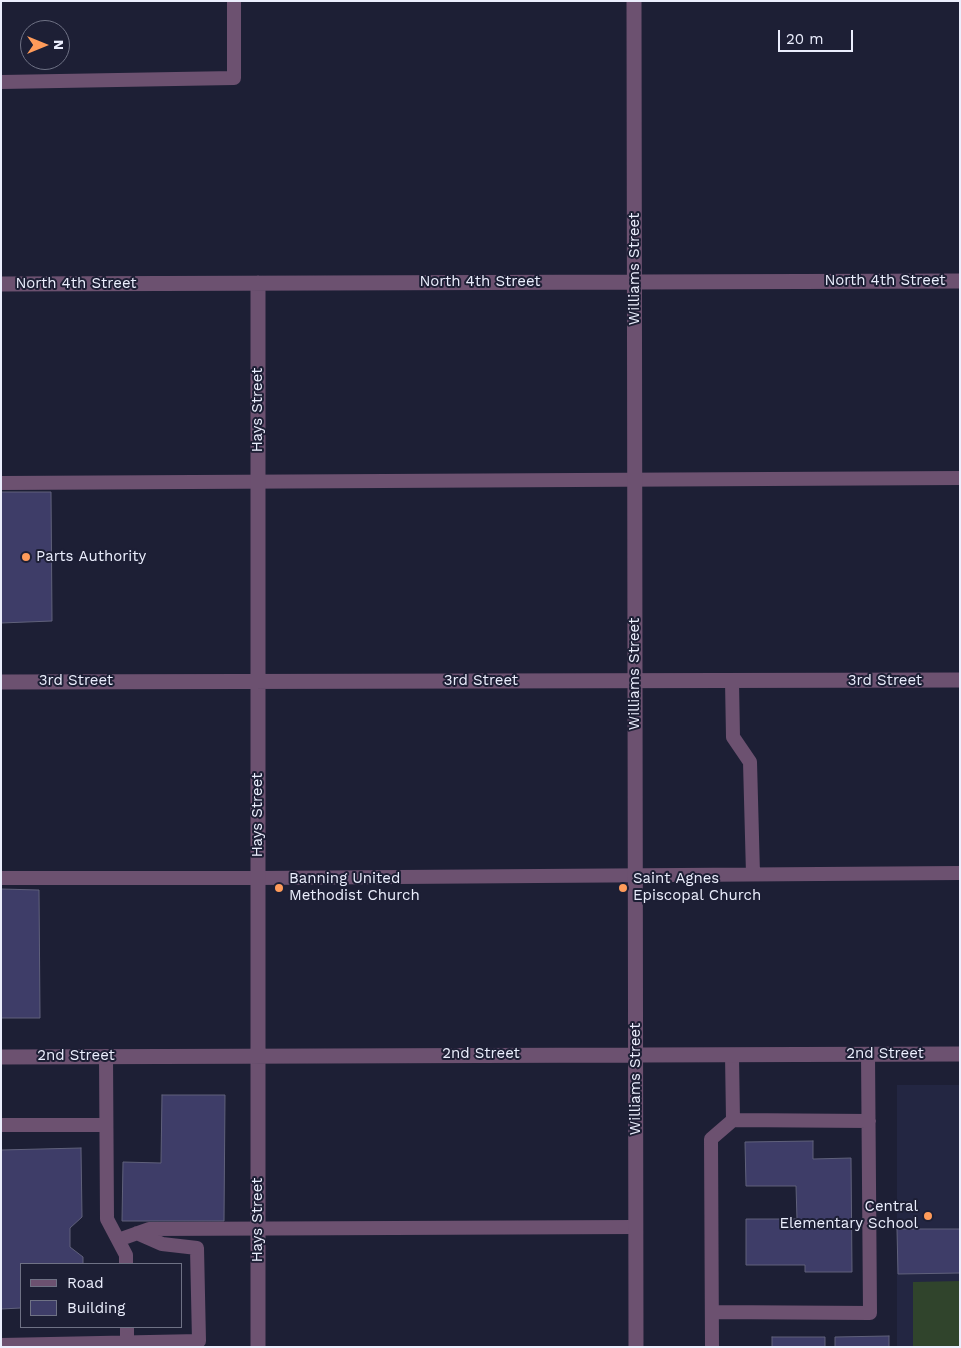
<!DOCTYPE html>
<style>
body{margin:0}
#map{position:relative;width:961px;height:1348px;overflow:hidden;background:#1d1f35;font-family:"Work Sans",sans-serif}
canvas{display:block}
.frame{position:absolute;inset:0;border:2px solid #ebeefd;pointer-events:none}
.legend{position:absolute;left:20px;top:1263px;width:162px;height:65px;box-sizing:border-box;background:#1d1f35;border:1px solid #6f7285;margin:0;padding:6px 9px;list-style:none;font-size:15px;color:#ebeefd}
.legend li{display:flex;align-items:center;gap:10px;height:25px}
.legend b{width:25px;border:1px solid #6f7285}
.north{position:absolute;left:20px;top:20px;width:50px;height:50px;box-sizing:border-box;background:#1d1f35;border:1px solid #6f7285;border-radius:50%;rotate:90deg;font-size:14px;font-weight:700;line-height:20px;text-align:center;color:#ebeefd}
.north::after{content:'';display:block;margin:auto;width:18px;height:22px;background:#ff9b5a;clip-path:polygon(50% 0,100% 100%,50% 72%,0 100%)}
.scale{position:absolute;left:778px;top:30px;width:75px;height:22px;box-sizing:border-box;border:2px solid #ebeefd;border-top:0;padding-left:6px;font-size:15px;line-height:18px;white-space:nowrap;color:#ebeefd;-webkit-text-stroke:4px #1d1f35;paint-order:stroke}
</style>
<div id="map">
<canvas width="961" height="1348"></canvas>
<div class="frame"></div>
<ul class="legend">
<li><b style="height:6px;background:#6c5170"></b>Road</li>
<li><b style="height:14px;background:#3e3d68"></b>Building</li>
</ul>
<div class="north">N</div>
<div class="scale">20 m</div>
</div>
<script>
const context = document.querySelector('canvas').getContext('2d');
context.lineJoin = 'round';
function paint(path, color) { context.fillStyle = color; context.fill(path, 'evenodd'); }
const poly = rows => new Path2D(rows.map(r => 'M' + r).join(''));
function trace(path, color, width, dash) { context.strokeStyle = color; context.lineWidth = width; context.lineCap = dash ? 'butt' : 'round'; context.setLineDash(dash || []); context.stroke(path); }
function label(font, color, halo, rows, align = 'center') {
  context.font = font + ' "Work Sans",sans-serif'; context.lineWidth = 4; context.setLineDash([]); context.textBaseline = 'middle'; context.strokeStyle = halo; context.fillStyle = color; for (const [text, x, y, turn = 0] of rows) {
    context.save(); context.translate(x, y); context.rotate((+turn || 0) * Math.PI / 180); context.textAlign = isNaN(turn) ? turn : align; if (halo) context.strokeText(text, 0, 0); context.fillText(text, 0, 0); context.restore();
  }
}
const built = poly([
 [897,1085,960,1085,960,1347,897,1347]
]);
const green = poly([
 [960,1281,960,1347,913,1347,913,1282]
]);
const building = poly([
 [1,492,51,492,52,621,1,623,1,492],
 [1,889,39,890,40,1018,1,1018,1,889],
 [162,1095,225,1095,224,1221,122,1221,123,1162,161,1163,162,1095],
 [813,1141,813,1159,851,1158,852,1272,805,1272,805,1265,746,1265,746,1219,797,1219,796,1186,746,1186,745,1142,813,1141],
 [81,1148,82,1217,70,1228,70,1247,83,1257,83,1264,21,1264,21,1308,1,1309,1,1150,81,1148],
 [897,1229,960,1229,960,1273,898,1274,897,1229],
 [889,1336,889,1347,835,1347,835,1337,889,1336],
 [772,1337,825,1337,825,1347,772,1347,772,1337]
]);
const lane = poly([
 [1,82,234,78,234,1],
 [1,483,960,478],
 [732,681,733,737,750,762,753,874],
 [1,878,258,878,960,873],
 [732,1055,733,1120],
 [106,1056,107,1219,126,1255,126,1264],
 [1,1125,106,1125],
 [118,1240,149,1229,636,1227],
 [712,1312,870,1313,868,1054],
 [127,1327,127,1347],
 [1,1345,199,1341,197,1248,162,1244,137,1233],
 [712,1347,711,1139,733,1120,869,1121]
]);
const street = poly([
 [634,1,636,1347],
 [258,283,258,1347],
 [1,284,960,281],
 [1,682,960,680],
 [1,1057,960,1054]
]);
const markers = [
 [26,557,5,"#ff9b5a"],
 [279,888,5,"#ff9b5a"],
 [623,888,5,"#ff9b5a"],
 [928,1216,5,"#ff9b5a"]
];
const streetNames = [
 ["Williams Street",635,269,-90],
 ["North 4th Street",885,281],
 ["North 4th Street",480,282],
 ["North 4th Street",76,284],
 ["Hays Street",258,410,-90],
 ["Williams Street",635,674,-90],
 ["3rd Street",76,681],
 ["3rd Street",481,681],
 ["3rd Street",885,681],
 ["Hays Street",258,815,-90],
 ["2nd Street",481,1054],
 ["2nd Street",885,1054],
 ["2nd Street",76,1056],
 ["Williams Street",636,1079,-90],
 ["Hays Street",258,1220,-90]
];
const poiNames = [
 ["Parts Authority",36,557],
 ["Banning United",289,879],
 ["Methodist Church",289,896],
 ["Saint Agnes",633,879],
 ["Episcopal Church",633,896],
 ["Central",918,1207,"right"],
 ["Elementary School",918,1224,"right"]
];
paint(built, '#232642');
paint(green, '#30442c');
paint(building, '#3e3d68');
trace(building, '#60617b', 1);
trace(lane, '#6c5170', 14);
trace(street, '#6c5170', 15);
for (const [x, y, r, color] of markers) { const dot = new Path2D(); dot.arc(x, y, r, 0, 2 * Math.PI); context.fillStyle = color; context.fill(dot); trace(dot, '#1d1f35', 2); }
label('15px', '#ebeefd', '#1d1f35', streetNames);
label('15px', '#ebeefd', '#1d1f35', poiNames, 'left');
</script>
